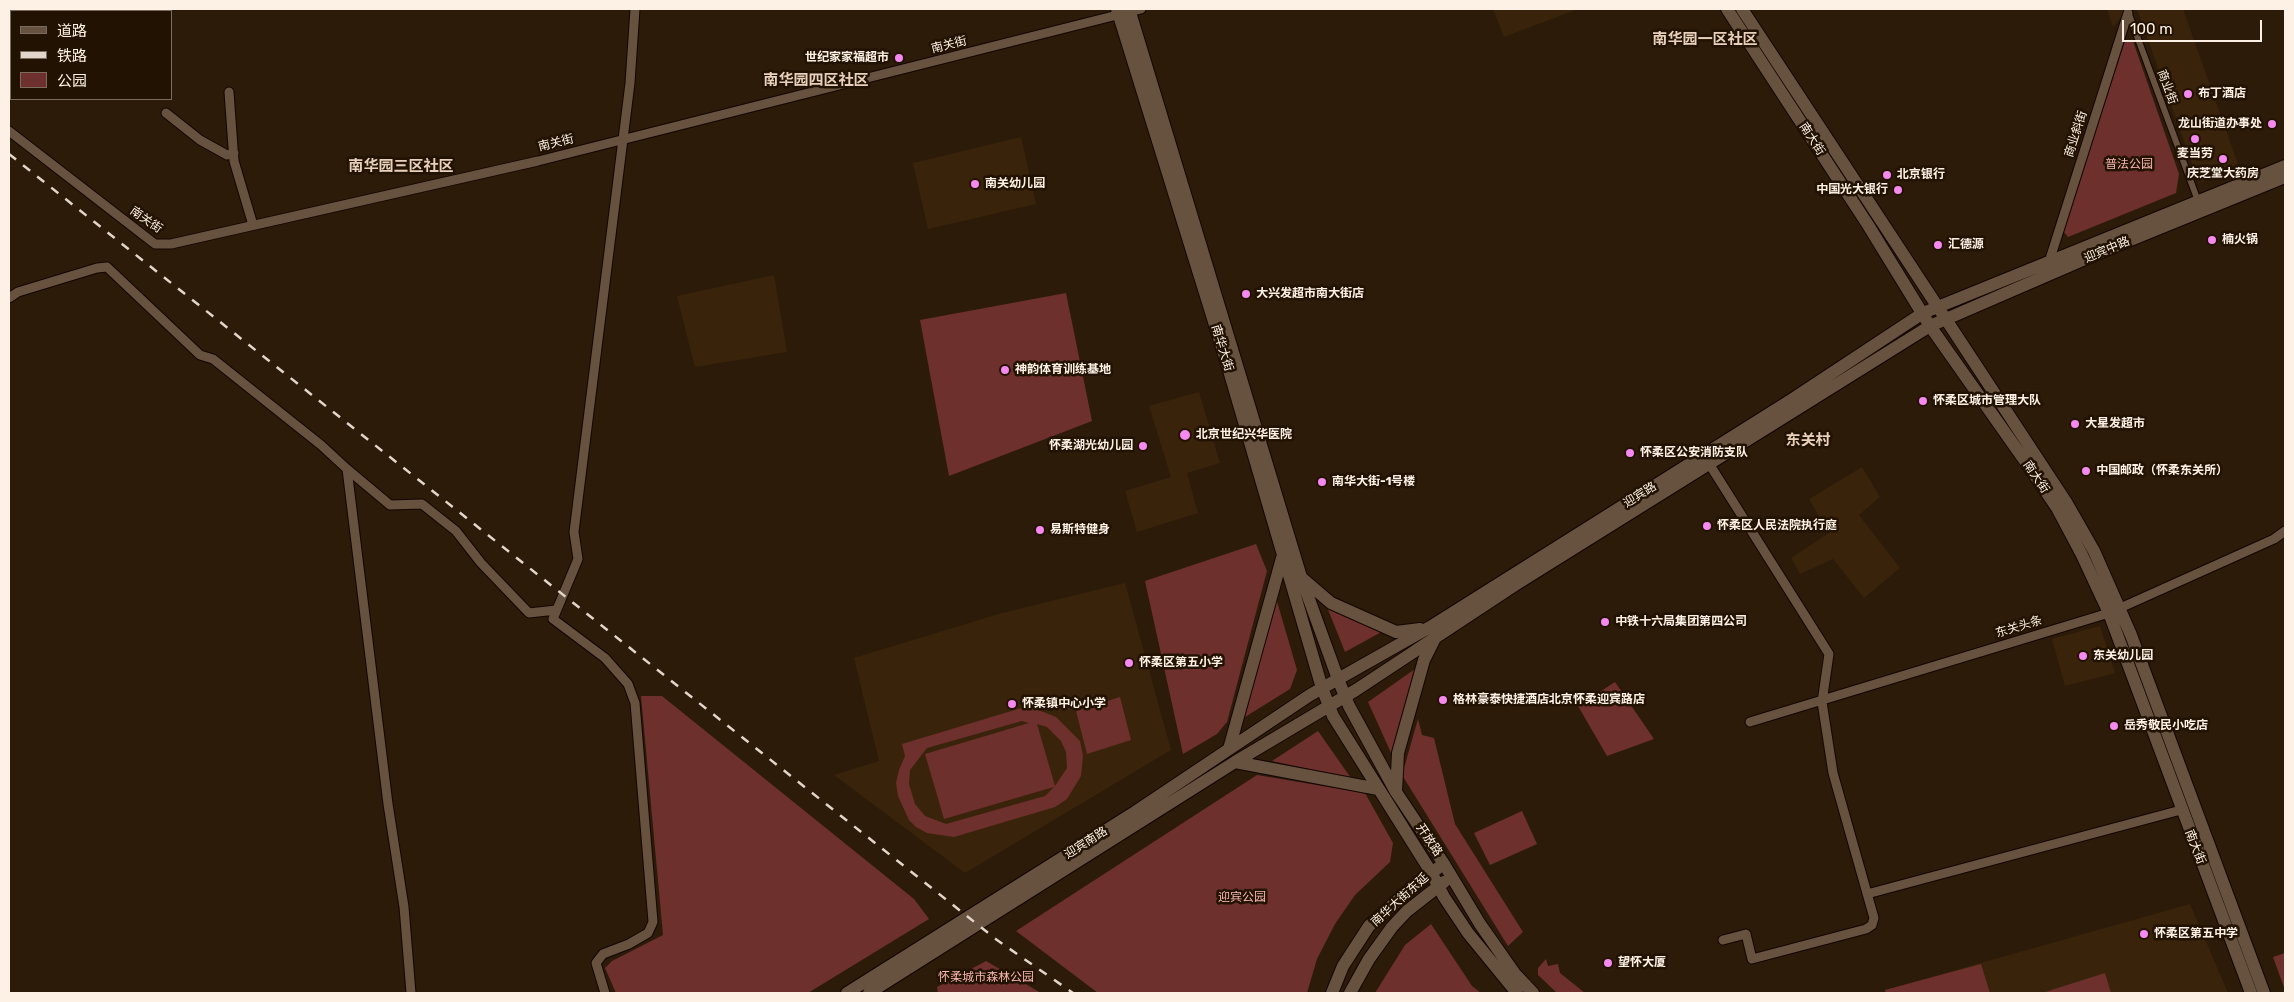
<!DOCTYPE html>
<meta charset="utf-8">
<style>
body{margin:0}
#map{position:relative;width:2294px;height:1002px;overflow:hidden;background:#2c1b09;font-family:Rubik,"Noto Sans SC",sans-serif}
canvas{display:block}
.frame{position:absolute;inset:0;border:10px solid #fdf1e6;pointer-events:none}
.legend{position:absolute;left:10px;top:10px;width:162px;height:90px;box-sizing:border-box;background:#221202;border:1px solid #7a6b5d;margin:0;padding:6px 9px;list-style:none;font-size:15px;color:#fdf1e6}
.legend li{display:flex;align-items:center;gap:10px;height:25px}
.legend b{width:25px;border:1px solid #7a6b5d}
.scale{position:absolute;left:2122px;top:20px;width:140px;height:22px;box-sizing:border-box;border:2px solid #fdf1e6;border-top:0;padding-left:6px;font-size:15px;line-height:18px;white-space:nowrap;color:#fdf1e6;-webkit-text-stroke:4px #221202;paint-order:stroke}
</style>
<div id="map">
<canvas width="2294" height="1002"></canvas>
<div class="frame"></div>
<ul class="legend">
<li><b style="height:6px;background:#67523f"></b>道路</li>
<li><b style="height:6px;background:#e2d6ca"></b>铁路</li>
<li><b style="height:14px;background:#6d302c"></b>公园</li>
</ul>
<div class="scale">100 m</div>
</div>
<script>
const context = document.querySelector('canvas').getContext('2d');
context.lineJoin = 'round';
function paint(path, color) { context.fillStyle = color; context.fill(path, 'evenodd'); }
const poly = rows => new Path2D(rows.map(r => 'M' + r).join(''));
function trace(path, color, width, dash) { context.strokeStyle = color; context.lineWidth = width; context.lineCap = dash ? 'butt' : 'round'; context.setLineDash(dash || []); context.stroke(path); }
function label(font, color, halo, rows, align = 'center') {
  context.font = font + ' Rubik,"Noto Sans SC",sans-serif'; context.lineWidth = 5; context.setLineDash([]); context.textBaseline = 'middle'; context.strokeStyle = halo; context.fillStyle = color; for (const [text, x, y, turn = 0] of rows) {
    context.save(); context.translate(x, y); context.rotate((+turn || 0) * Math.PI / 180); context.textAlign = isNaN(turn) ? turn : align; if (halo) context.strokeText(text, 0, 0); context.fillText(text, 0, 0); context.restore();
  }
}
const built = poly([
 [1493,9,1578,9,1504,37],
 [2107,9,2133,9,2124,14,2113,27],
 [2137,9,2183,9,2239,167,2199,183],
 [1021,137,1036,204,928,229,913,163],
 [774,275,787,352,695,367,677,296],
 [1199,392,1220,463,1187,473,1198,513,1137,532,1125,491,1171,477,1149,406],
 [1862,467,1880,497,1859,515,1900,568,1864,598,1833,559,1800,574,1791,558,1829,533,1809,499],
 [1125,583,1171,750,965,873,834,775,879,761,854,658,1002,613],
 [2100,626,2115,673,2065,686,2052,639],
 [2190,904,2228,993,1886,993,1885,990]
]);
const green = poly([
 [2125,41,2133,41,2179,174,2176,193,2068,237,2063,231],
 [1066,293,1092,421,949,476,920,320],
 [1256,544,1267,571,1227,722,1217,734,1183,754,1145,581],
 [1276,598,1297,670,1290,689,1245,717],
 [1325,602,1385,630,1345,652],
 [1415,669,1392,755,1368,702],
 [1615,682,1654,739,1607,756,1578,706],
 [641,696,662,696,914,899,929,919,808,993,616,993,605,968,612,961,663,935],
 [1120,697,1131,740,1087,754,1076,711],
 [1028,706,1056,717,1080,741,1083,756,1081,776,1067,799,1055,807,954,837,927,833,916,827,909,820,898,796,896,783,899,770,905,756,902,744],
 [1022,721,1029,723,925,754,944,819,1054,787,1045,796,946,824,925,816,915,804,909,784,910,770,927,748],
 [1037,724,1047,727,1061,741,1066,752,1067,768,1055,786],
 [1418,719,1422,735,1434,738,1455,824,1523,932,1508,946,1402,775],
 [1318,731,1351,778,1272,761],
 [1257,775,1365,793,1393,843,1390,862,1355,895,1335,924,1317,959,1307,993,1098,993,1016,931],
 [1522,811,1537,844,1490,865,1474,833],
 [1431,924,1472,986,1481,993,1375,993,1405,945],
 [2285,953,2285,990,2273,957],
 [1546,959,1548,966,1558,964,1560,973,1585,993,1557,993,1538,975,1538,968],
 [986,961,1041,993,938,993,937,987],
 [1981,964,1990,993,1886,993,1885,990],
 [2105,973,2111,993,2042,993]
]);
const pedestrian = poly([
 [2127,9,2198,201]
]);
const minor = poly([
 [229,92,234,161,253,225],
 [166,113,200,140,227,155,234,153],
 [9,131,155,244,171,244,538,161,1141,9],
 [2049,262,2128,13],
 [9,298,18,292,97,268,107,267,200,355,213,359,321,445,347,469,388,804,404,907,411,993],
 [1708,462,1829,654,1822,702,1833,773,1874,918,1872,925,1866,929,1752,959,1746,934,1723,940],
 [347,469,390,505,422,504,456,531,481,563,529,613,556,610],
 [1750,722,2109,613,2274,539,2285,531],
 [1867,894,2181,810],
 [605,993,596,963,603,954,629,944,648,933,653,922,635,703,628,684,605,658,553,619,578,559,574,532,630,83,635,9]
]);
const secondary = poly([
 [1117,9,1228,367,1322,688,1333,716,1431,872,1444,897,1468,933,1517,993],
 [1129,9,1301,577,1338,679,1349,706,1396,792,1444,864,1480,924,1515,974,1533,993],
 [1727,9,1868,225,1930,326,2030,468,2057,508,2082,555,2109,613,2251,993],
 [1742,9,2066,502,2094,551,2131,635,2264,993],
 [1303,579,1331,603,1396,632,1420,629],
 [1229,749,1282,558],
 [1235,762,1378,789],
 [1396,792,1398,753,1424,660,1435,638],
 [847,993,1135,812,1310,695,1430,627,1791,400,1923,313,2285,166],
 [869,993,1235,762,1356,690,1515,585,1930,326,2101,252,2285,177],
 [1332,993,1343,966,1369,926,1407,892,1438,868],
 [1350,993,1369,959,1392,927,1407,911,1444,882]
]);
const rail = poly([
 [9,154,997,940,1073,993]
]);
const markers = [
 [899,58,5,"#f589ef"],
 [2188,94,5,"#f589ef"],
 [2272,124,5,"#f589ef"],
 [2195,139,5,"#f589ef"],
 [2223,159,5,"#f589ef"],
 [1887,175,5,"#f589ef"],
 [975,184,5,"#f589ef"],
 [1898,190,5,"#f589ef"],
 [2212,240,5,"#f589ef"],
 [1938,245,5,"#f589ef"],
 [1246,294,5,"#f589ef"],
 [1005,370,5,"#f589ef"],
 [1923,401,5,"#f589ef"],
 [2075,424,5,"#f589ef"],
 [1185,435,6,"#f589ef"],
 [1143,446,5,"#f589ef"],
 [1630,453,5,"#f589ef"],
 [2086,471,5,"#f589ef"],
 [1322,482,5,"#f589ef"],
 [1707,526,5,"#f589ef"],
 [1040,530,5,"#f589ef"],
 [1605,622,5,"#f589ef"],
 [2083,656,5,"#f589ef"],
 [1129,663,5,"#f589ef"],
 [1443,700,5,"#f589ef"],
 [1012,704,5,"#f589ef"],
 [2114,726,5,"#f589ef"],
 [2144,934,5,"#f589ef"],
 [1608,963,5,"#f589ef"]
];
const streetNames = [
 ["南关街",949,45,-14],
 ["商业街",2167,87,70],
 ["商业斜街",2076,134,-72],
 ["南大街",1812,139,57],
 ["南关街",556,143,-14],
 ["南关街",146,220,35],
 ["迎宾中路",2107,250,-23],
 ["南华大街",1222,348,73],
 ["南大街",2036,477,56],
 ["迎宾路",1640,495,-32],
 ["东关头条",2019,627,-17],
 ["开放路",1429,840,56],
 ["迎宾南路",1086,843,-32],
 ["南大街",2195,847,69],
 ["南华大街东延",1400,900,-42]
];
const poiNames = [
 ["世纪家家福超市",889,58,"right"],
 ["布丁酒店",2198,94],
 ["龙山街道办事处",2262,124,"right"],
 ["麦当劳",2195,154,"center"],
 ["庆芝堂大药房",2223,174,"center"],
 ["北京银行",1897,175],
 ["南关幼儿园",985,184],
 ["中国光大银行",1888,190,"right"],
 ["楠火锅",2222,240],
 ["汇德源",1948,245],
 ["大兴发超市南大街店",1256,294],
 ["神韵体育训练基地",1015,370],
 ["怀柔区城市管理大队",1933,401],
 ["大星发超市",2085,424],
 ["北京世纪兴华医院",1196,435],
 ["怀柔湖光幼儿园",1133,446,"right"],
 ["怀柔区公安消防支队",1640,453],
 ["中国邮政（怀柔东关所）",2096,471],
 ["南华大街-1号楼",1332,482],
 ["怀柔区人民法院执行庭",1717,526],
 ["易斯特健身",1050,530],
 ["中铁十六局集团第四公司",1615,622],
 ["东关幼儿园",2093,656],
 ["怀柔区第五小学",1139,663],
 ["格林豪泰快捷酒店北京怀柔迎宾路店",1453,700],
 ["怀柔镇中心小学",1022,704],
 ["岳秀敬民小吃店",2124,726],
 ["怀柔区第五中学",2154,934],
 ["望怀大厦",1618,963]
];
const parkNames = [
 ["普法公园",2129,165],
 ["迎宾公园",1242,898],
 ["怀柔城市森林公园",986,978]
];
const quarterNames = [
 ["南华园一区社区",1705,40],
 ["南华园四区社区",816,81],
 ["南华园三区社区",401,167],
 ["东关村",1808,441]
];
paint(built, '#3a230b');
paint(green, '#6d302c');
trace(pedestrian, '#140500', 8);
trace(minor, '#140500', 11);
trace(secondary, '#140500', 14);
trace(pedestrian, '#67523f', 6);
trace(minor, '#67523f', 9);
trace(secondary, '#67523f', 12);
trace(rail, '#e2d6ca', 2.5, [9, 9]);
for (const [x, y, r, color] of markers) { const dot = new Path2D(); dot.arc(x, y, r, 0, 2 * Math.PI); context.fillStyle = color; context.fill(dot); trace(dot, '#221202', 2); }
label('12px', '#fdf1e6', '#221202', streetNames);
label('bold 12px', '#fdf1e6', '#221202', poiNames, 'left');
label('12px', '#f7b6ae', '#221202', parkNames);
label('bold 15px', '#e8d0ba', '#221202', quarterNames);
</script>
